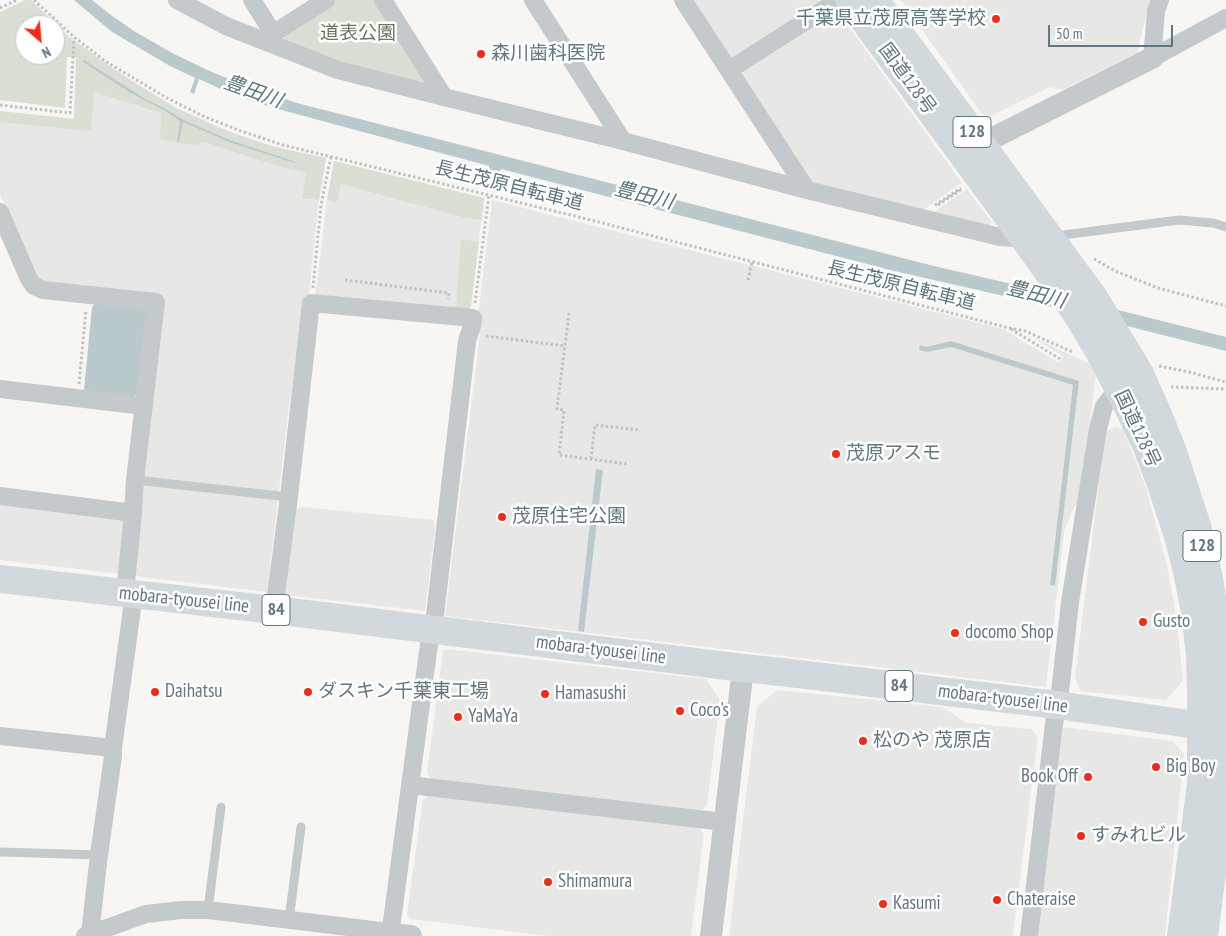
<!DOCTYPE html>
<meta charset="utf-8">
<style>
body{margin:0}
#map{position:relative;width:1226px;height:936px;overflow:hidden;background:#f7f6f3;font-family:"PT Sans Narrow",sans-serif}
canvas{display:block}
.north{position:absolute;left:15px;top:15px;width:50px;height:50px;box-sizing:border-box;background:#fff;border:1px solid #bfc9cd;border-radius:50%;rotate:153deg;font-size:14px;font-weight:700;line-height:20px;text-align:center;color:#5f7781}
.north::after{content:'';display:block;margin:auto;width:18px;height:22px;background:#f22b17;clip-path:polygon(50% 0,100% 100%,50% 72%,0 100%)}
.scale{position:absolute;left:1048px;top:25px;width:125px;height:22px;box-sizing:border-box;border:2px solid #5f7781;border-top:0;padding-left:6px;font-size:15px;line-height:18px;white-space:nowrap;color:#5f7781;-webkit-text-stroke:4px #fff;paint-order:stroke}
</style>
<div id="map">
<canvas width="1226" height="936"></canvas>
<div class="north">N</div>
<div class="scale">50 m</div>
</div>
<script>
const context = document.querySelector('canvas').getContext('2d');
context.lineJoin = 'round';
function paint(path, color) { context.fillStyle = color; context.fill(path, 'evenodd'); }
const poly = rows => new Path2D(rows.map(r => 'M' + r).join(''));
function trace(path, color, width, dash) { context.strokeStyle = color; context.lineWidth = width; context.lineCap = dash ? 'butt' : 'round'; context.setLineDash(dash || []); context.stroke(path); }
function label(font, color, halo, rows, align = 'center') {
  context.font = font + ' "PT Sans Narrow","Noto Sans JP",sans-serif'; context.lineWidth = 5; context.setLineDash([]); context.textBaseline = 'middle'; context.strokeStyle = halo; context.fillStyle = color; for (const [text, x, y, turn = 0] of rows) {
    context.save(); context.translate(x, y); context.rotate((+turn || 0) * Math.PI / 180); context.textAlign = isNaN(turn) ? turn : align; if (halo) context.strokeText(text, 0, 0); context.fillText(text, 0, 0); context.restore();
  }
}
const built = poly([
 [691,0,825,0,731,61],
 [901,0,1150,0,1137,53,1062,90,1050,87,991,116,982,114],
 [836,9,962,183,920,212,811,182,738,72],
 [77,58,104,62,132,81,178,109,225,130,275,147,326,158,319,200,309,294,304,296,301,328,289,407,267,592,133,576,137,527,165,297,42,281,35,274,0,195,0,111,74,119],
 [334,161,484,198,471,306,468,310,315,296,327,200],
 [967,189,992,222,987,228,931,214],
 [492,200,1003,329,1059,363,1063,356,1026,334,1090,364,1096,375,1080,499,1072,511,1064,533,1046,687,445,616,480,334,476,332],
 [1116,427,1123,429,1146,488,1167,565,1177,622,1183,681,1166,700,1080,691,1075,676,1105,433,1112,428],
 [0,503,122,519,128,524,122,574,0,560],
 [302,507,434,520,435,530,425,611,285,595,295,510],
 [447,649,706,679,720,700,707,806,701,810,430,779,427,772,443,650],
 [778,690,942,707,967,723,1031,729,1038,736,1013,936,729,936,757,706],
 [1063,727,1172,741,1184,754,1165,936,1037,936],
 [428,796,699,828,704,834,691,936,547,936,410,919,407,914,423,799]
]);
const green = poly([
 [25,0,31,0,68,36,104,62,132,81,178,109,225,130,250,139,275,147,326,158,319,200,302,198,306,172,284,168,204,142,197,145,179,143,182,122,229,142,294,163,296,162,230,140,184,120,162,107,147,100,84,60,83,62,129,92,167,112,180,121,177,142,160,139,161,113,94,92,91,131,0,122,0,111,74,119,76,57,67,57,65,108,0,100,0,12],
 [25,25,55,25,55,55,25,55],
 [336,0,377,0,427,79,422,86,341,65,284,43,284,33],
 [334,161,484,198,482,220,466,218,341,184,337,202,327,200],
 [461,239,479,242,471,306,468,310,456,308]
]);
const water = poly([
 [74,0,92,0,111,15,134,31,172,53,214,73,240,83,297,103,934,266,1038,290,1226,337,1226,351,1052,307,890,270,501,169,495,187,487,184,489,166,274,108,236,96,199,79,194,94,190,92,195,78,170,66,112,32],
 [84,60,147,100,162,107,184,120,230,140,296,162,294,163,229,142,183,122,179,143,177,142,180,121,167,112,129,92,83,62,83,61],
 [96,303,148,309,138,393,132,398,87,392,84,389,92,307],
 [951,341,1079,381,1055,586,1050,585,1073,385,951,347,927,352,919,350,920,345,926,347],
 [596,469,603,470,584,632,578,631]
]);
const path = poly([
 [34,0,74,37,105,61,167,98,203,116,238,130,283,145,587,219,1009,328,1025,331,1073,352],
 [0,8,17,0],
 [0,105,70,113,74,38],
 [935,205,961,188],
 [938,205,962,189],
 [1094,259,1115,271,1158,288,1226,306],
 [345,280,449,293,448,299],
 [748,280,752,262],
 [313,288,321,205,331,156],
 [475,303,489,195],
 [569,313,557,409,564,410,559,455,628,464],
 [1011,329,1060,359],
 [486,336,565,346],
 [1159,366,1189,372,1226,382],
 [79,384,86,310],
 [1171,387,1226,389],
 [591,459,595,425,640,430]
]);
const service = poly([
 [1055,236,1179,220,1213,223,1226,227],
 [135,480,289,497],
 [0,852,99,855],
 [208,910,221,807],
 [289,920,301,827]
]);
const minor = poly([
 [177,0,226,26,338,70,444,97,623,141,807,190,1000,237,1029,239],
 [252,0,273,33],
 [383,0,444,97],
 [533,0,623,141],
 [683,0,807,190],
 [263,40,326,0],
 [1152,58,1226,18],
 [1152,58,1156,11,1160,0],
 [729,70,839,0],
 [0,212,29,279,34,286,43,290,156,302,135,480,133,513,125,593],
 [0,389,144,406],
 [0,496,133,513],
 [274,610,289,497,311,303,473,318,472,326,467,341,435,615,431,629,390,936],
 [0,736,113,748],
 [410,785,724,822],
 [90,934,99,855,113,756,113,748,134,594],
 [85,936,146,914,181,910,208,910,381,931,390,934],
 [1029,936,1054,724,1060,692,1070,602,1098,429,1104,406,1118,389]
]);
const tertiary = poly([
 [967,153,981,144,1152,58],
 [390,934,411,936],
 [711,936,743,668]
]);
const primary = poly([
 [0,579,274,610,743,668,781,672,1057,705,1224,729]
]);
const trunk = poly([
 [849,0,1036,255,1076,313,1100,353,1129,409,1146,445,1161,484,1180,543,1188,576,1195,612,1200,655,1201,690,1201,784,1181,936],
 [875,0,1093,296,1139,372,1157,412,1173,452,1198,529,1209,579,1216,622,1224,701,1225,729,1223,785,1204,936]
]);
const markers = [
 [996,19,5,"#f22b17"],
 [481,54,5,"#f22b17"],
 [836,454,5,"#f22b17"],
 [502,517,5,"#f22b17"],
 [1143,622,5,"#f22b17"],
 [955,633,5,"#f22b17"],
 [155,692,5,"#f22b17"],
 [308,692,5,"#f22b17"],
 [545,694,5,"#f22b17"],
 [680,711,5,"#f22b17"],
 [458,717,5,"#f22b17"],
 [863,741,5,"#f22b17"],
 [1156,767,5,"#f22b17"],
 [1088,777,5,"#f22b17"],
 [1081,836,5,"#f22b17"],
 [548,882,5,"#f22b17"],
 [997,900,5,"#f22b17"],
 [883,904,5,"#f22b17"]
];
const shields = [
 [972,132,38],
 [1202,546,38],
 [276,610,28],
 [899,686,28]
];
const shieldNames = [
 ["128",972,132],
 ["128",1202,546],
 ["84",276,610],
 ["84",899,686]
];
const poiNames = [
 ["千葉県立茂原高等学校",986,19,"right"],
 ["森川歯科医院",491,54],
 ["茂原アスモ",846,454],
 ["茂原住宅公園",512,517],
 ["Gusto",1153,622],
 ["docomo Shop",965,633],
 ["Daihatsu",165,692],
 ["ダスキン千葉東工場",318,692],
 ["Hamasushi",555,694],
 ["Coco's",690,711],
 ["YaMaYa",468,717],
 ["松のや 茂原店",873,741],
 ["Big Boy",1166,767],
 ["Book Off",1078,777,"right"],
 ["すみれビル",1091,836],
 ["Shimamura",558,882],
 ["Chateraise",1007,900],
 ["Kasumi",893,904]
];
const parkNames = [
 ["道表公園",358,34]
];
const streetNames = [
 ["国道128号",907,79,54],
 ["長生茂原自転車道",509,186,14],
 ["長生茂原自転車道",901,286,14],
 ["国道128号",1137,429,65],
 ["mobara-tyousei line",184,600,6],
 ["mobara-tyousei line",601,650,7],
 ["mobara-tyousei line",1003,699,7]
];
const waterNames = [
 ["豊田川",253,92,20],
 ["豊田川",644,196,14],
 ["豊田川",1036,295,14]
];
paint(built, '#e7e8e6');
paint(green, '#d9dfd3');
paint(water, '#bacacc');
trace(path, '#bfc2c4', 3, [2.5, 2.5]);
trace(service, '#c4c9cc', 9);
trace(minor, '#c4c9cc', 18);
trace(tertiary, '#c4c9cc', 22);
trace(primary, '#d2d9dc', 28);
trace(trunk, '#d2d9dc', 28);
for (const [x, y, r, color] of markers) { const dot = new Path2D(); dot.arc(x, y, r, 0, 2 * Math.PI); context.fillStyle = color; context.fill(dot); trace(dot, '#fff', 2); }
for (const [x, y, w] of shields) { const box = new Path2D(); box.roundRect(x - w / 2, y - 15.5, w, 31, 4); context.fillStyle = '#fff'; context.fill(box); trace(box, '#5f7781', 1); }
label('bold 18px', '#5f7781', null, shieldNames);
label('19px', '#5f7781', '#fff', poiNames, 'left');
label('19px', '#67785e', '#fff', parkNames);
label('19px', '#5f7781', '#fff', streetNames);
label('italic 20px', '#5a787c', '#fff', waterNames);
</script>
